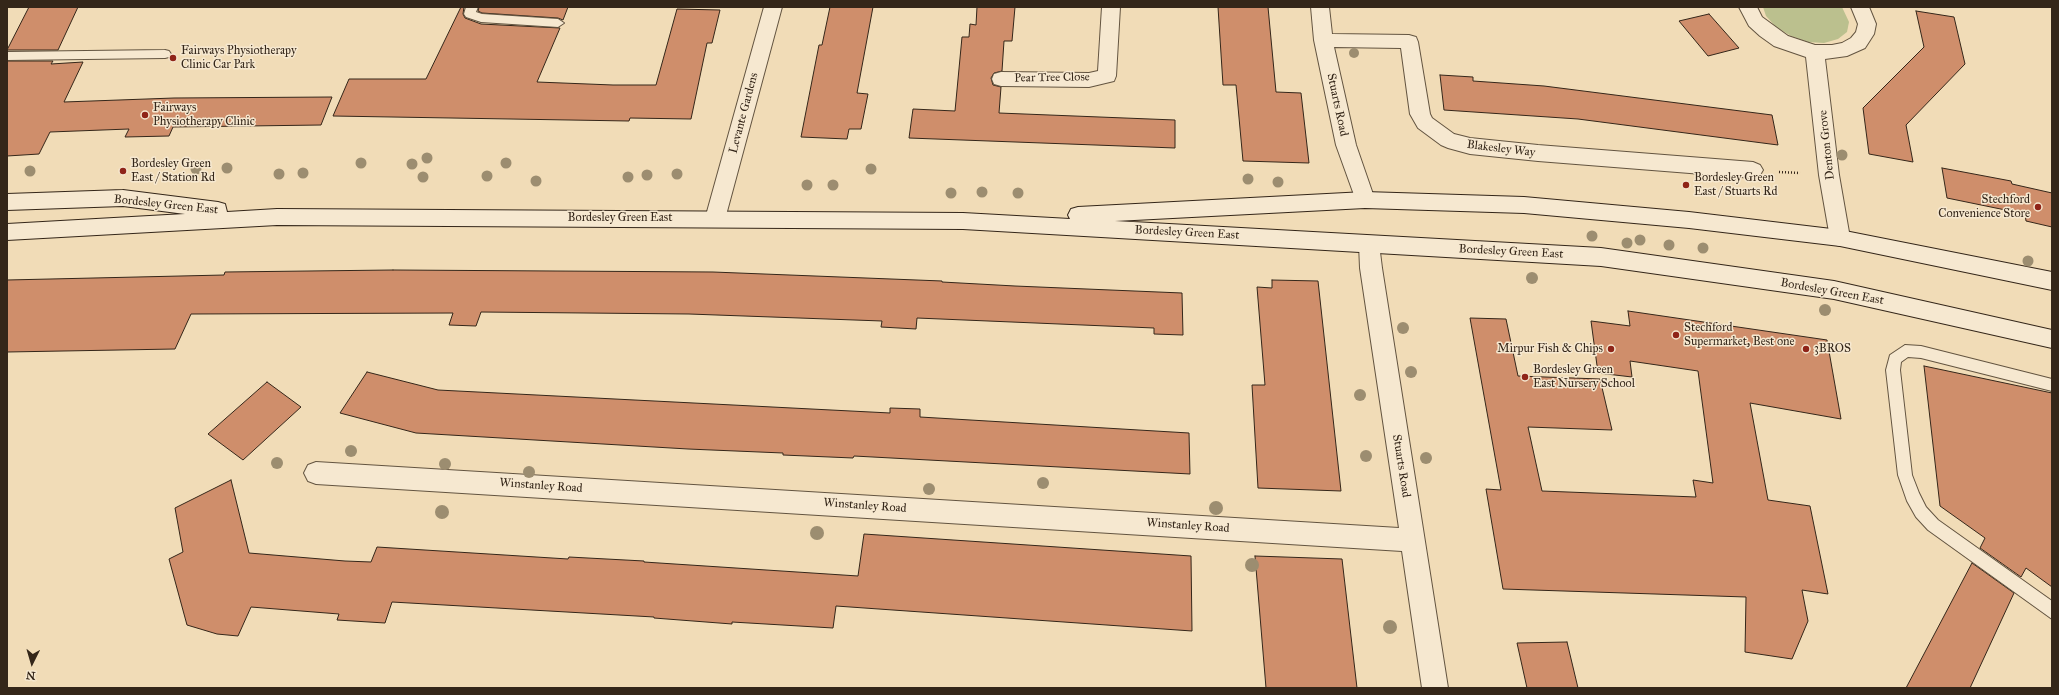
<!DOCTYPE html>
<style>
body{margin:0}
#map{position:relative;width:2059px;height:695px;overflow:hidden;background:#f1dcb7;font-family:"IM FELL Great Primer",serif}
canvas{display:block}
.frame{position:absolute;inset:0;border:8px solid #342619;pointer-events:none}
.north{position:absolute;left:12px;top:643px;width:40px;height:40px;-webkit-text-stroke:3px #f6e8d0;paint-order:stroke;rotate:185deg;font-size:11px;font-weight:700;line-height:16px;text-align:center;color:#342619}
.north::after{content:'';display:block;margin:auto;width:14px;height:18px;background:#342619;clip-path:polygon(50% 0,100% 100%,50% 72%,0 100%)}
</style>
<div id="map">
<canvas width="2059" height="695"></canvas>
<div class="frame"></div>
<div class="north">N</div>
</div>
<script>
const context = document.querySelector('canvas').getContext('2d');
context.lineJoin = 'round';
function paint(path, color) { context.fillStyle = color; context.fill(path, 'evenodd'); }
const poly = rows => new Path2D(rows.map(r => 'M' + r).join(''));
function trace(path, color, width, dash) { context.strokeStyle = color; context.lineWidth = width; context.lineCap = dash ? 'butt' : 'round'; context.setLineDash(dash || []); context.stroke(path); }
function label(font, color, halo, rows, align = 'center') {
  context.font = font + ' "IM FELL Great Primer",serif'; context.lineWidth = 3; context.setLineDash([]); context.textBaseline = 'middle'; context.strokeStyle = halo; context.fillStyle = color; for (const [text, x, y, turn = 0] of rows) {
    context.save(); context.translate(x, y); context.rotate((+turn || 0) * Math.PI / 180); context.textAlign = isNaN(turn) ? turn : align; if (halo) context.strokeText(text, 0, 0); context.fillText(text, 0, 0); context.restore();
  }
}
const green = poly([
 [1763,7,1842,7,1849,22,1847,32,1838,39,1824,43,1808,42,1791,36,1776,27,1766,16]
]);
const building = poly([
 [29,7,78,7,58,50,7,50,29,7],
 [461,7,464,7,463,14,465,18,481,24,560,28,537,82,613,85,656,85,677,9,720,10,712,43,707,43,691,119,630,118,629,121,333,116,349,79,426,79,461,7],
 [479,7,568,7,563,20,558,18,482,13,478,11,479,7],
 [830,7,873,7,857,93,868,94,861,129,849,129,847,139,801,137,819,45,822,45,830,7],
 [977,7,1015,7,1012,41,1004,41,1002,71,994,73,991,78,993,85,1001,87,999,113,1175,120,1175,148,909,138,913,109,955,111,962,37,969,37,970,24,976,25,977,7],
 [1218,7,1268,7,1276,92,1301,93,1309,163,1243,161,1236,85,1223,85,1218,7],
 [1916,11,1954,17,1965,64,1906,125,1913,162,1869,154,1863,108,1924,47,1916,11],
 [1709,14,1739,48,1708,56,1679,21,1709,14],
 [7,61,53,61,51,64,83,62,64,102,174,98,332,97,321,125,173,127,169,136,125,137,129,129,50,132,39,154,7,156,7,61],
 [1440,75,1473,77,1473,81,1544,86,1772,115,1778,145,1578,119,1444,110,1440,75],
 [1942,168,2011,181,2012,184,2052,193,2052,227,2026,221,2025,214,1947,198,1942,168],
 [393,270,713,272,942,281,942,282,1015,286,1182,293,1183,335,1154,334,1154,328,917,318,916,329,881,327,882,321,689,314,481,312,476,326,449,325,453,313,191,314,175,349,7,352,7,280,224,275,225,272,393,270],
 [1272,280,1318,281,1341,491,1258,488,1252,385,1265,385,1257,287,1272,288,1272,280],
 [1628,311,1827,340,1841,419,1750,403,1768,500,1810,506,1828,594,1802,590,1808,621,1792,659,1745,652,1746,597,1503,589,1486,489,1501,490,1470,318,1506,319,1518,376,1600,379,1612,430,1528,427,1542,491,1696,497,1693,480,1713,483,1698,371,1630,361,1632,377,1598,373,1591,321,1630,326,1628,311],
 [1924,366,2052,393,2052,587,2026,568,2021,577,1980,548,1985,538,1940,506,1924,366],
 [367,372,438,390,890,413,890,408,920,409,920,417,1189,433,1190,474,854,456,853,458,783,455,783,453,688,449,416,433,340,413,367,372],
 [267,382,301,407,243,460,208,434,267,382],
 [231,480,249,553,345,561,371,562,377,547,568,559,569,557,644,561,644,562,858,576,864,534,1191,556,1192,631,836,606,833,628,732,622,732,624,654,618,654,617,392,602,385,623,337,620,339,614,251,607,238,636,217,634,187,625,169,559,183,552,175,508,231,480],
 [1255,556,1342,559,1357,688,1266,688,1255,556],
 [1972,563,2014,593,1970,688,1906,688,1972,563],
 [1567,642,1578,688,1527,688,1517,643,1567,642]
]);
const path = poly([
 [1779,172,1800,173]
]);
const lane = poly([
 [466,7,478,7,476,12,482,14,558,19,564,23,558,27,481,22,466,17,464,14,466,7],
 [165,50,169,51,171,54,169,57,165,58,7,60,7,52,165,50],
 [1905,345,1921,346,2052,379,2052,391,1921,358,1908,357,1901,362,1900,370,1912,475,1919,493,1926,507,1938,520,2052,601,2052,619,1928,530,1916,517,1907,501,1898,475,1886,370,1890,355,1905,345]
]);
const street = poly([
 [764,7,782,7,725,219,722,225,715,227,708,225,705,219,764,7],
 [1102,7,1120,7,1116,76,1114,81,1089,87,1001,86,994,84,992,79,994,74,1001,72,1089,73,1098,71,1102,7],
 [1311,7,1329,7,1332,34,1409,35,1416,37,1418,42,1430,114,1432,118,1454,134,1470,138,1538,145,1753,162,1760,165,1763,170,1760,175,1753,178,1538,161,1470,154,1448,148,1441,145,1418,128,1410,114,1401,48,1334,47,1356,145,1375,200,1372,206,1365,208,1358,206,1336,145,1314,40,1311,7],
 [1739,7,1757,7,1762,17,1788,36,1815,45,1832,45,1842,43,1851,38,1856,32,1858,24,1851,7,1869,7,1876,24,1874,34,1865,48,1847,56,1825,59,1839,175,1850,238,1847,244,1840,246,1833,244,1830,238,1819,175,1806,57,1774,46,1760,36,1749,26,1739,7],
 [1369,236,1376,238,1379,244,1382,268,1448,688,1422,688,1402,551,316,484,308,481,304,473,308,465,316,462,1399,528,1360,268,1359,244,1362,238,1369,236]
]);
const secondary = poly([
 [123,190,218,202,225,204,227,212,277,209,963,213,1070,219,1068,215,1071,209,1078,207,1365,192,1524,197,1689,212,1840,230,2052,272,2052,290,1840,246,1689,228,1524,213,1365,208,1115,221,1601,248,1834,281,2052,330,2052,348,1834,299,1601,266,963,229,277,225,7,240,7,224,185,214,123,206,7,210,7,194,123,190]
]);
const trees = [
 [1354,53,5],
 [1842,155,5.5],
 [427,158,5.5],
 [361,163,5.5],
 [506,163,5.5],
 [412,164,5.5],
 [227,168,5.5],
 [196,169,5.5],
 [871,169,5.5],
 [30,171,5.5],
 [303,173,5.5],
 [279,174,5.5],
 [677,174,5.5],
 [647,175,5.5],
 [487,176,5.5],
 [423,177,5.5],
 [628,177,5.5],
 [1248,179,5.5],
 [536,181,5.5],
 [1278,182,5.5],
 [807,185,5.5],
 [833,185,5.5],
 [982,192,5.5],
 [951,193,5.5],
 [1018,193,5.5],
 [1592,236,5.5],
 [1640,240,5.5],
 [1627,243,5.5],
 [1669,245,5.5],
 [1703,248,5.5],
 [2028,261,5.5],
 [1532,278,6],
 [1825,310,6],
 [1403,328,6],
 [1411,372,6],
 [1360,395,6],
 [351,451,6],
 [1366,456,6],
 [1426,458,6],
 [277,463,6],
 [445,464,6],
 [529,472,6],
 [1043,483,6],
 [929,489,6],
 [1216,508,7],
 [442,512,7],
 [817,533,7],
 [1252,565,7],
 [1390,627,7]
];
const markers = [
 [173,58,4,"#8f2418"],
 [145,115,4,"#8f2418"],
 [123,171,4,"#8f2418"],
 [1686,185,4,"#8f2418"],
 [2038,207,4,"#8f2418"],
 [1676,335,4,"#8f2418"],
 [1611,349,4,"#8f2418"],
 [1806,349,4,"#8f2418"],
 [1525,377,4,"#8f2418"]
];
const poiNames = [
 ["Fairways Physiotherapy",181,51],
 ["Clinic Car Park",181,65],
 ["Fairways",153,108],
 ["Physiotherapy Clinic",153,122],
 ["Bordesley Green",131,164],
 ["East / Station Rd",131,178],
 ["Bordesley Green",1694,178],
 ["East / Stuarts Rd",1694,192],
 ["Stechford",2030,200,"right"],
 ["Convenience Store",2030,214,"right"],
 ["Stechford",1684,328],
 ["Supermarket, Best one",1684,342],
 ["Mirpur Fish & Chips",1603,349,"right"],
 ["3BROS",1814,349],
 ["Bordesley Green",1533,370],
 ["East Nursery School",1533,384]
];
const streetNames = [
 ["Pear Tree Close",1052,78,-1],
 ["Stuarts Road",1337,105,78],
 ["Levante Gardens",744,113,-75],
 ["Denton Grove",1827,145,-96],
 ["Blakesley Way",1501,149,7],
 ["Bordesley Green East",166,205,6],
 ["Bordesley Green East",620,218],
 ["Bordesley Green East",1187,233,3],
 ["Bordesley Green East",1511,252,3],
 ["Bordesley Green East",1832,292,10],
 ["Stuarts Road",1401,466,81],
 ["Winstanley Road",541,486,4],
 ["Winstanley Road",865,506,4],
 ["Winstanley Road",1188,526,4]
];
paint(green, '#bbc08e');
paint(building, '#cf8e6b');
trace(building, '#342619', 1);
trace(lane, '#635440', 2);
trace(street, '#635440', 2);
trace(secondary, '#342619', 2);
trace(path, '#342619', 2.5, [1, 2]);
paint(lane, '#f6e8d0');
paint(street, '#f6e8d0');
paint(secondary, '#f6e8d0');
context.fillStyle = '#9c8d70';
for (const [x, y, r] of trees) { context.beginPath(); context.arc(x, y, r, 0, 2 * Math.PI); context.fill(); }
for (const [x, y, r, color] of markers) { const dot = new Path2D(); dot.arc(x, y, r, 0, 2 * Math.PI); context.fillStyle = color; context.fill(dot); trace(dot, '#f6e8d0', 1.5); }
label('12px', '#342619', '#f6e8d0', poiNames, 'left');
label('12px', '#342619', '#f6e8d0', streetNames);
</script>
